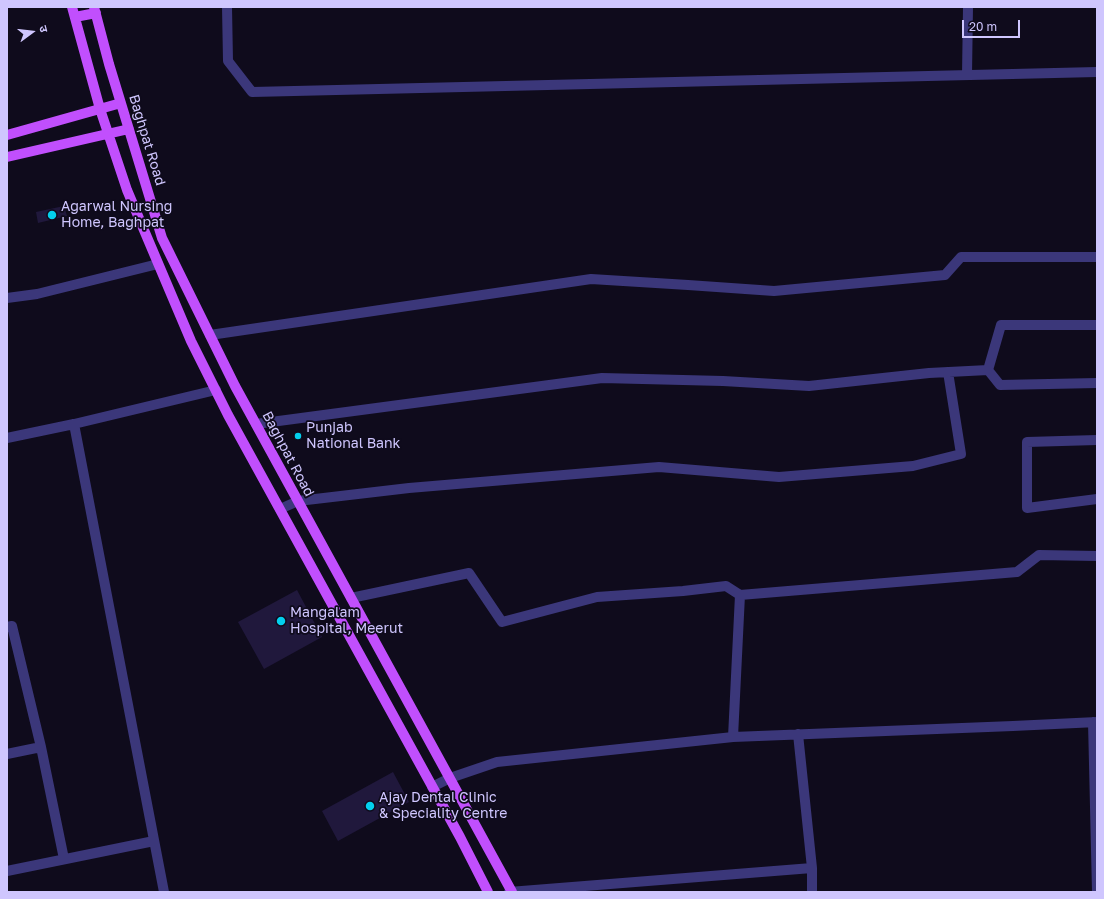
<!DOCTYPE html>
<meta charset="utf-8">
<style>
body{margin:0}
#map{position:relative;width:1104px;height:899px;overflow:hidden;background:#0f0b1c;font-family:"Golos Text","Noto Sans Devanagari",sans-serif}
canvas{display:block}
.frame{position:absolute;inset:0;border:8px solid #cfc6fe;pointer-events:none}
.north{position:absolute;left:12px;top:12px;width:40px;height:40px;-webkit-text-stroke:3px #0f0b1c;paint-order:stroke;rotate:75deg;font-size:11px;font-weight:700;line-height:16px;text-align:center;color:#cfc6fe}
.north::after{content:'';display:block;margin:auto;width:14px;height:18px;background:#cfc6fe;clip-path:polygon(50% 0,100% 100%,50% 72%,0 100%)}
.scale{position:absolute;left:962px;top:20px;width:58px;height:18px;box-sizing:border-box;border:2px solid #cfc6fe;border-top:0;padding-left:5px;font-size:12px;line-height:14px;white-space:nowrap;color:#cfc6fe;-webkit-text-stroke:3px #0f0b1c;paint-order:stroke}
</style>
<div id="map">
<canvas width="1104" height="899"></canvas>
<div class="frame"></div>
<div class="north">उ</div>
<div class="scale">20 m</div>
</div>
<script>
const context = document.querySelector('canvas').getContext('2d');
context.lineJoin = 'round';
function paint(path, color) { context.fillStyle = color; context.fill(path, 'evenodd'); }
const poly = rows => new Path2D(rows.map(r => 'M' + r).join(''));
function trace(path, color, width, dash) { context.strokeStyle = color; context.lineWidth = width; context.lineCap = dash ? 'butt' : 'round'; context.setLineDash(dash || []); context.stroke(path); }
function label(font, color, halo, rows, align = 'center') {
  context.font = font + ' "Golos Text",sans-serif'; context.lineWidth = 3.5; context.setLineDash([]); context.textBaseline = 'middle'; context.strokeStyle = halo; context.fillStyle = color; for (const [text, x, y, turn = 0] of rows) {
    context.save(); context.translate(x, y); context.rotate((+turn || 0) * Math.PI / 180); context.textAlign = isNaN(turn) ? turn : align; if (halo) context.strokeText(text, 0, 0); context.fillText(text, 0, 0); context.restore();
  }
}
const building = poly([
 [64,206,67,216,38,223,36,212],
 [297,590,322,637,264,669,238,622],
 [393,772,409,802,338,841,322,811]
]);
const minor = poly([
 [227,7,228,61,252,92,1097,72],
 [967,75,968,7],
 [7,298,37,294,158,264],
 [210,335,591,279,688,285,774,291,945,275,961,257,1097,257],
 [988,370,1000,385,1097,383],
 [74,424,164,892],
 [256,424,602,378,723,381,809,386,929,373,988,370,1001,325,1097,325],
 [7,438,74,424,216,390],
 [1097,440,1027,442,1027,508,1097,499],
 [280,509,298,501,409,488,659,467,779,477,913,466,961,454,948,372],
 [351,598,469,573,502,622,597,597,683,591,726,586,740,595],
 [7,627,12,626,41,747],
 [1093,722,1097,892],
 [733,737,740,595,1017,572,1039,555,1097,556],
 [7,754,41,747,64,859],
 [432,787,450,778,497,762,733,737,1013,726,1097,722],
 [812,868,812,892],
 [7,871,154,841],
 [509,892,812,868,798,734]
]);
const major = poly([
 [72,7,100,109,127,190,191,341,228,415,460,837,488,892],
 [94,7,109,64,162,238,235,386,512,892],
 [75,17,96,13],
 [7,135,121,103],
 [7,157,129,129]
]);
const markers = [
 [52,215,5,"#03cfed"],
 [298,436,4,"#03cfed"],
 [281,621,5,"#03cfed"],
 [370,806,5,"#03cfed"]
];
const streetNames = [
 ["Baghpat Road",147,140,73],
 ["Baghpat Road",288,454,62]
];
const poiNames = [
 ["Agarwal Nursing",61,207],
 ["Home, Baghpat",61,223],
 ["Punjab",306,428],
 ["National Bank",306,444],
 ["Mangalam",290,613],
 ["Hospital, Meerut",290,629],
 ["Ajay Dental Clinic",379,798],
 ["& Speciality Centre",379,814]
];
paint(building, '#20183c');
trace(minor, '#3b377a', 10);
trace(major, '#c14ffd', 10);
for (const [x, y, r, color] of markers) { const dot = new Path2D(); dot.arc(x, y, r, 0, 2 * Math.PI); context.fillStyle = color; context.fill(dot); trace(dot, '#0f0b1c', 1.5); }
label('14px', '#cfc6fe', '#0f0b1c', streetNames);
label('14px', '#cfc6fe', '#0f0b1c', poiNames, 'left');
</script>
